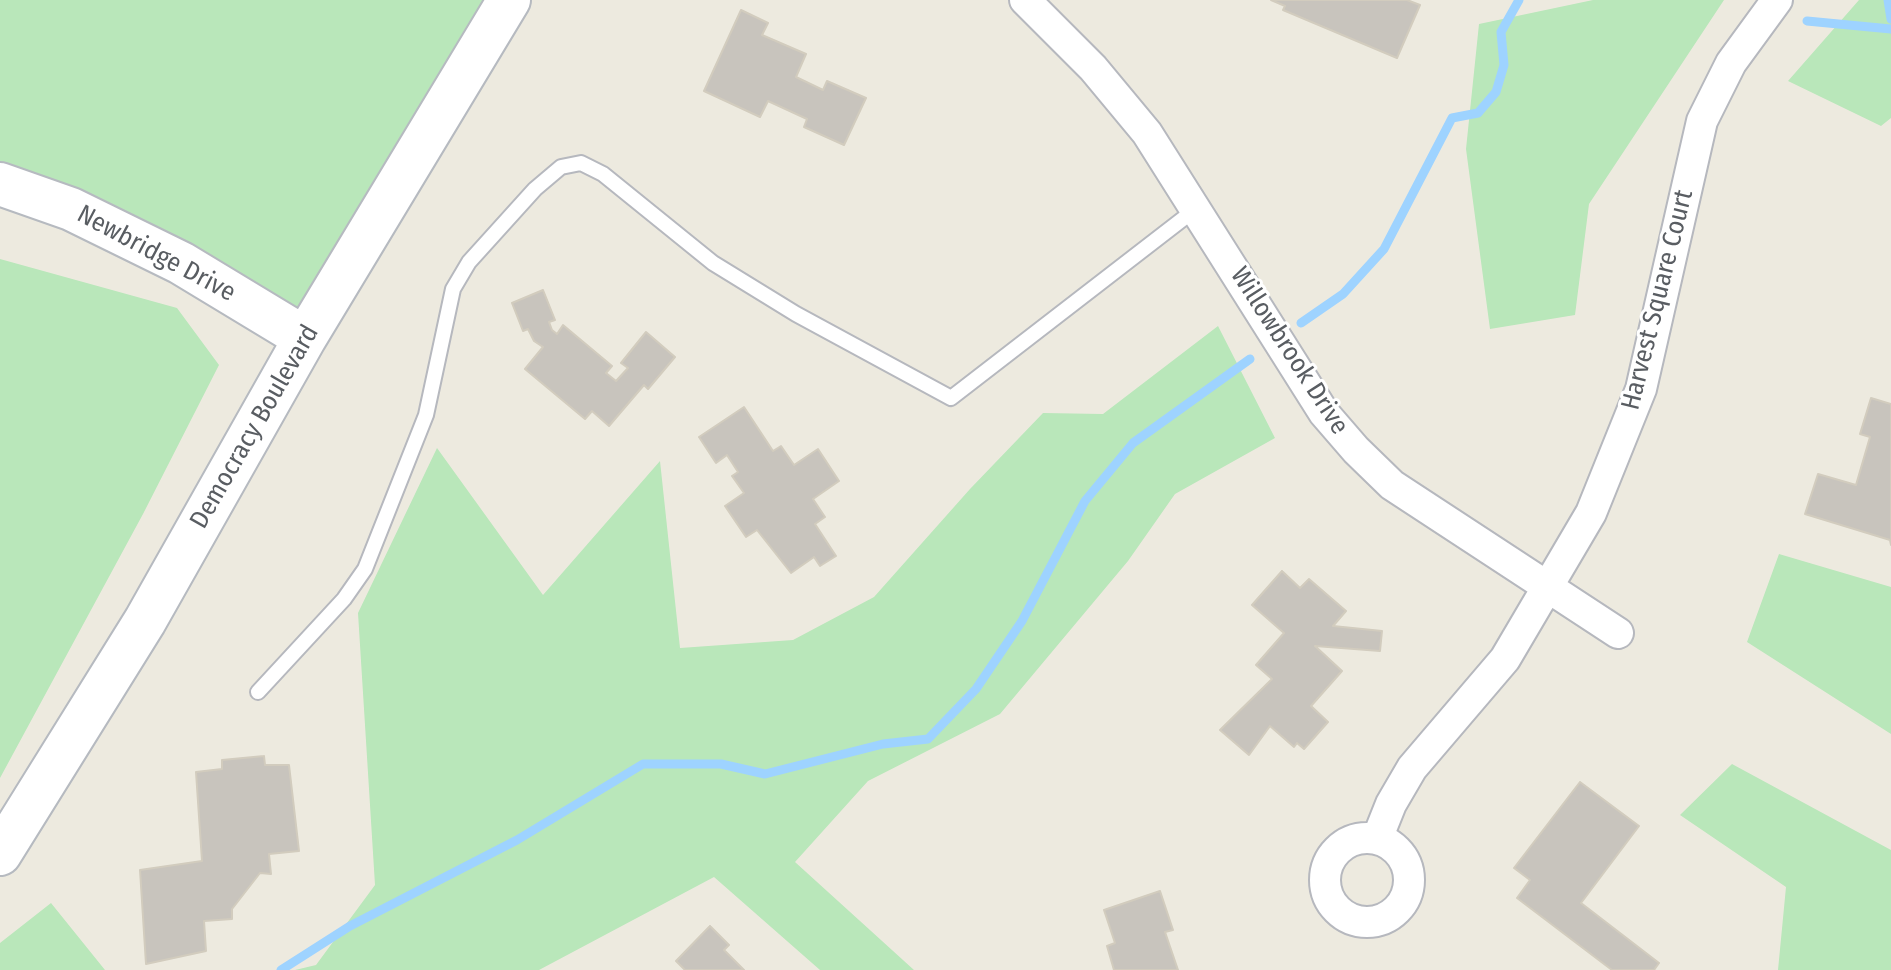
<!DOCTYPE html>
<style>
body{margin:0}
canvas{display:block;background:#edeadf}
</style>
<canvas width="1891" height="970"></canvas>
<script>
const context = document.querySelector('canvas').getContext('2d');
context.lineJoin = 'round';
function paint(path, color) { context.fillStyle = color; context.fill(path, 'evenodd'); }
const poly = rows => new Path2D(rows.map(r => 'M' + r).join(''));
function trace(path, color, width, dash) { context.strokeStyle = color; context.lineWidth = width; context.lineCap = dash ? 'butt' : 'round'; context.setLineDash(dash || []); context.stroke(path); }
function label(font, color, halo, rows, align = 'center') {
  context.font = font + ' "Fira Sans Condensed",sans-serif'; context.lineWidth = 6; context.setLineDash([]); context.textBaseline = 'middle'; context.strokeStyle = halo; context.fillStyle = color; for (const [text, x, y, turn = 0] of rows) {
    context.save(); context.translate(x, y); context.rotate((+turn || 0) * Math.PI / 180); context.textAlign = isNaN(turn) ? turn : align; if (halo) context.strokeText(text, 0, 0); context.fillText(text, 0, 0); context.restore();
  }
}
const green = poly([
 [0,0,511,0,305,338,0,187],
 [1593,0,1724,0,1589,204,1575,315,1490,329,1466,149,1479,24],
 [1859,0,1891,0,1891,118,1881,126,1788,81],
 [0,259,177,308,219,365,143,514,0,778],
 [1218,326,1275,438,1175,494,1128,561,1000,714,868,781,795,862,914,970,820,970,714,877,539,970,295,970,316,965,375,885,358,613,437,448,543,595,660,461,680,648,793,640,874,597,970,489,1043,413,1103,414],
 [1779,554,1891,587,1891,734,1747,642],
 [1732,764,1891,850,1891,970,1778,970,1786,887,1680,815],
 [51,903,105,970,0,970,0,943]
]);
const stream = poly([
 [1888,0,1891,19],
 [1807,21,1891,29],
 [1301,323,1343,294,1384,249,1452,118,1478,113,1496,92,1504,65,1501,32,1519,0],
 [281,970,350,926,517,840,643,764,721,764,765,774,883,744,928,739,976,689,1022,621,1085,501,1133,443,1250,359]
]);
const building = poly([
 [1271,0,1407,0,1420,5,1397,58,1283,10,1285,6,1271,0],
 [741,10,768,23,762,35,806,54,796,77,823,90,827,81,866,98,844,145,804,127,807,119,768,101,760,117,704,91,741,10],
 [543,290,555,320,549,322,552,330,557,334,563,325,612,366,606,373,616,381,628,368,621,363,646,332,675,357,648,389,644,385,609,426,592,411,585,419,525,369,543,347,534,341,528,329,523,331,512,303,543,290],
 [1871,398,1891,404,1891,545,1890,540,1805,514,1818,474,1856,485,1870,437,1860,434,1871,398],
 [744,407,773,451,781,446,794,465,818,449,839,481,813,499,825,517,815,524,836,556,820,566,814,557,791,573,757,530,746,537,725,506,744,493,732,476,738,472,727,455,716,463,699,437,744,407],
 [1282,571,1300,588,1309,579,1346,611,1333,626,1382,631,1380,651,1315,646,1342,671,1311,706,1328,722,1304,749,1297,743,1294,747,1270,726,1249,755,1220,730,1272,679,1256,665,1284,633,1252,605,1282,571],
 [264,756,265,765,289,765,299,851,269,854,271,874,260,873,232,909,232,919,204,921,206,951,146,964,140,870,202,861,196,772,222,769,222,760,264,756],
 [1580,782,1639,826,1581,903,1659,963,1654,970,1612,970,1517,898,1530,880,1514,868,1580,782],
 [1160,891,1173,930,1165,932,1178,970,1114,970,1107,946,1115,943,1104,910,1160,891],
 [710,926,729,945,724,950,744,970,685,970,676,961,710,926]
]);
const lane = poly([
 [258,692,344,599,365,569,426,415,453,289,469,262,535,189,561,167,581,163,603,174,713,263,796,314,951,398,1197,208]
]);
const street = poly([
 [1025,0,1093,68,1147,133,1324,413,1356,450,1392,485,1618,633],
 '1325 880a42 42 0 1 1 84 0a42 42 0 1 1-84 0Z',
 [1377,839,1391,804,1412,768,1505,659,1591,513,1641,389,1702,121,1731,63,1777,0]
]);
const secondary = poly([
 [0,184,71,209,181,263,305,338],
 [0,854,145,621,305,338,509,0]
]);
const streetNames = [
 ["Newbridge Drive",156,254,28],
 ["Harvest Square Court",1658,300,-76],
 ["Willowbrook Drive",1289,351,57],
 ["Democracy Boulevard",255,427,-60]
];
paint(green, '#b9e7ba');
trace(stream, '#9ed3ff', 9);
paint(building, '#c8c4bd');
trace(building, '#d2ccbe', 2);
trace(lane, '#b6b8be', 18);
trace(street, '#b6b8be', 34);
trace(secondary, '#b6bac0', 46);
trace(lane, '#fff', 14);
trace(street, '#fff', 30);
trace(secondary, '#fff', 42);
label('26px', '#595d62', '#fff', streetNames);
</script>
